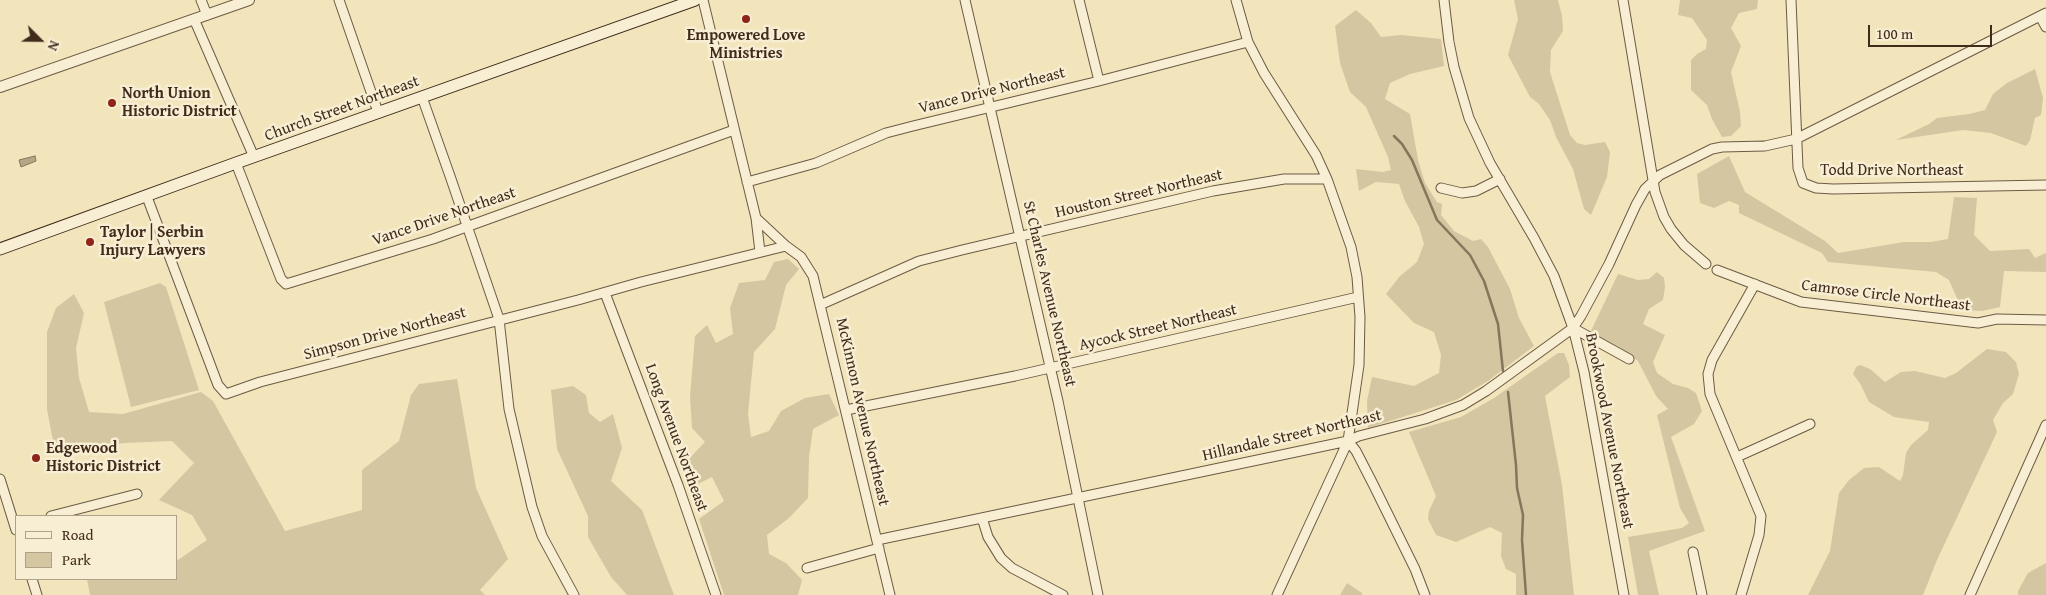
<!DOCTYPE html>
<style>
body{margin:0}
#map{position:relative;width:2046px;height:595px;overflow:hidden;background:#f2e5bc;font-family:"Gentium Book Plus",serif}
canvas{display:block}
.legend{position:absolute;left:15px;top:515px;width:162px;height:65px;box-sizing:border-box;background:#f7eed3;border:1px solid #aea08a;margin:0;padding:6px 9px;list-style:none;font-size:15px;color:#412c1c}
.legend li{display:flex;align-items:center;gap:10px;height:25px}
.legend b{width:25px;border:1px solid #aea08a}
.north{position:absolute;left:15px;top:15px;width:50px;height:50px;-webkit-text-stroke:4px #f7eed3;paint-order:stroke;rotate:113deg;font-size:14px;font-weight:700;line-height:20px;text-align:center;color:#412c1c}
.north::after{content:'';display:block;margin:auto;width:18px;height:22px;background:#412c1c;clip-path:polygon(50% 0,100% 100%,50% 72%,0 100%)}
.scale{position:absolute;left:1868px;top:25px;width:124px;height:22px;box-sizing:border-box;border:2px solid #412c1c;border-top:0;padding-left:6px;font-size:15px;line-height:18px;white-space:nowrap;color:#412c1c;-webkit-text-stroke:4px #f7eed3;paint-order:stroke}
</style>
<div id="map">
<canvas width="2046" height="595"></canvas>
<ul class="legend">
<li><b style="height:6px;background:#f7eed3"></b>Road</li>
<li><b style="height:14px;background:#d4c6a1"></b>Park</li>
</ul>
<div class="north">N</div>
<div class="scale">100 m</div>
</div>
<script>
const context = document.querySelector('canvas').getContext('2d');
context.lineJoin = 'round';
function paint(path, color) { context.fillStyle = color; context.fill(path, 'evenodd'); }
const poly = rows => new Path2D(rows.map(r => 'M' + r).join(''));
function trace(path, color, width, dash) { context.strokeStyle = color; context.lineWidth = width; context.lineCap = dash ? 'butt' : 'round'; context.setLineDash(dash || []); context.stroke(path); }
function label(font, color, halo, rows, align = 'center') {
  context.font = font + ' "Gentium Book Plus",serif'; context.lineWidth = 5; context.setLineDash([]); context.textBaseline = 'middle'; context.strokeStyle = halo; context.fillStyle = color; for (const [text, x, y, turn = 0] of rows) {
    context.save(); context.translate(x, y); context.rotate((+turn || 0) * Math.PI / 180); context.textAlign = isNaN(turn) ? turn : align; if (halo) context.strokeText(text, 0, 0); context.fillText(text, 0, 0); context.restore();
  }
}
const green = poly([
 [1514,0,1558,0,1562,16,1563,31,1551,50,1550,72,1570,135,1577,143,1585,145,1605,142,1610,152,1607,177,1591,215,1584,209,1573,169,1556,137,1550,120,1539,104,1530,97,1508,55,1518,19],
 [1680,0,1758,0,1757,9,1739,13,1731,28,1741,46,1731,72,1740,112,1741,126,1731,136,1722,137,1712,119,1707,105,1691,90,1691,60,1697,54,1706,49,1707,40,1692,18,1678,15],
 [1356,10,1371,23,1381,37,1401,35,1441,39,1444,66,1410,74,1390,83,1385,99,1410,114,1418,160,1425,183,1437,202,1442,204,1441,215,1454,231,1473,241,1481,239,1488,247,1510,289,1519,318,1534,346,1488,381,1456,400,1368,428,1367,401,1372,377,1414,386,1439,373,1441,355,1434,332,1414,323,1386,294,1399,277,1417,262,1424,244,1419,227,1405,201,1399,184,1376,182,1359,191,1356,169,1383,172,1391,170,1388,157,1366,107,1350,92,1340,63,1335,26],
 [2035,69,2043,98,2041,115,2035,118,2030,140,2026,146,1991,133,1963,130,1896,140,1929,124,1937,118,1969,114,1985,110,1993,94,2007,83],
 [1729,156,1745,192,1825,241,1838,253,1904,242,1931,242,1948,239,1954,197,1977,198,1974,235,1990,251,2029,249,2035,258,2046,253,2046,272,2004,271,2000,307,1982,311,1962,310,1949,280,1936,272,1828,262,1822,253,1739,213,1739,205,1729,201,1714,208,1700,203,1697,174],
 [788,259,799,269,786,285,775,329,754,352,748,414,751,437,769,431,781,411,805,398,829,394,839,415,813,429,809,457,808,498,789,518,767,535,769,554,786,563,802,580,798,595,724,595,699,519,724,501,712,477,690,488,681,467,705,442,692,428,690,397,695,336,707,325,716,343,733,334,730,308,739,283,765,280,774,262],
 [1657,272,1664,278,1665,287,1663,300,1649,309,1643,324,1665,335,1653,362,1657,373,1673,384,1688,388,1696,393,1702,411,1694,424,1671,437,1705,531,1649,551,1659,595,1638,595,1628,537,1682,528,1689,523,1680,508,1657,415,1668,409,1656,396,1638,361,1619,347,1590,333,1618,274,1638,280,1649,279],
 [160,283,166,287,199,390,131,407,104,302],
 [74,294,84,313,76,348,79,378,89,412,123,414,201,392,213,401,285,531,362,510,362,470,399,441,411,395,419,384,457,379,476,488,508,559,480,590,485,595,90,595,87,579,176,579,176,558,178,560,207,540,192,515,159,500,194,463,172,441,125,443,55,452,47,409,47,332,56,308],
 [1987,349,2006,352,2016,362,2019,374,2013,394,2003,403,1993,420,1997,432,1937,560,1923,595,1808,595,1830,551,1839,493,1849,480,1864,468,1879,467,1900,481,1903,475,1906,453,1911,445,1928,430,1929,422,1894,417,1869,402,1861,385,1853,374,1856,367,1860,365,1870,369,1885,382,1901,372,1915,371,1945,378,1956,373],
 [1558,353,1564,353,1569,365,1570,377,1545,396,1562,485,1574,595,1516,595,1516,574,1506,569,1501,556,1502,533,1490,527,1456,542,1436,535,1428,519,1429,511,1436,496,1409,432,1461,417,1494,398],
 [573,386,586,395,589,413,600,422,613,414,622,448,611,481,642,510,674,595,627,595,611,577,588,537,588,516,557,449,551,390],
 [2046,563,2046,595,2018,595,2018,591,2028,573],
 [1347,583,1362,593,1362,595,1340,595]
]);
const water = poly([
 [35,156,36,161,21,167,19,160,35,156]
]);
const stream = poly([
 [1394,136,1402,144,1412,160,1437,220,1470,255,1484,281,1498,324,1503,371],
 [1508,392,1516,465,1517,488,1523,515,1522,540,1526,595]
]);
const minor = poly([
 [201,0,207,15],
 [339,0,378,112],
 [703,0,756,218,760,252],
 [965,0,1058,401,1098,595],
 [1079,0,1099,81],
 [1236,0,1248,42,1264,73,1316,155,1327,179,1351,247,1357,277,1360,317,1359,365,1348,441,1277,595],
 [1444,0,1449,42,1454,67,1469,118,1490,163,1534,238,1554,276,1573,328,1584,372,1624,595],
 [1623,0,1655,192,1664,217,1671,229,1684,245,1706,264],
 [1791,0,1798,168,1803,183,1816,188,1833,189,2046,185],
 [2040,16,2046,27],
 [194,19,254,157],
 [422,97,450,176,499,319,509,409,532,507,542,536,574,595],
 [236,163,281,279,286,284,433,239,734,130],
 [747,182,816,163,886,133,913,126,1099,81,1248,42],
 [1441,188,1462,193,1476,191,1500,179],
 [147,197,218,385,226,394,260,382,578,300,641,282,786,246,801,257,813,276,890,595],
 [756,218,786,246],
 [1717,270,1801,302,1978,323,1997,319,2046,320],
 [605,293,678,485,716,595],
 [820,305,919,261,962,250,1213,191,1284,179,1327,179],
 [1573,328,1629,359],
 [846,410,1015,376,1358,297],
 [1348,441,1356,451,1373,484,1415,569,1425,595],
 [1737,457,1810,424],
 [0,479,16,530],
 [51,516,137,494],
 [982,518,988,537,1001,558,1012,568,1063,595],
 [877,540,1348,441,1359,436,1425,419,1463,405,1486,391,1573,328,1581,316,1609,264,1636,205,1645,189,1660,175,1712,149,1722,147,1765,146,1796,139,2046,13],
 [1693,552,1702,595],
 [807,568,879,548],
 [32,579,37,595],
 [1741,595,1759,535,1761,516,1710,394,1708,374,1712,360,1755,284],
 [1970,595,2046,425]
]);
const tertiary = poly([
 [0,87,249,0]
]);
const secondary = poly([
 [0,249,236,163,695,0]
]);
const markers = [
 [746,19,5,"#8f2418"],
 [112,103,5,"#8f2418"],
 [90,242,5,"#8f2418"],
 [36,458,5,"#8f2418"]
];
const poiNames = [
 ["Empowered Love",746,36,"center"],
 ["Ministries",746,54,"center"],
 ["North Union",122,94],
 ["Historic District",122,112],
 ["Taylor | Serbin",100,233],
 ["Injury Lawyers",100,251],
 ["Edgewood",46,449],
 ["Historic District",46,467]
];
const streetNames = [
 ["Vance Drive Northeast",992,91,-14],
 ["Church Street Northeast",342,109,-20],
 ["Todd Drive Northeast",1892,171],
 ["Houston Street Northeast",1139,194,-13],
 ["Vance Drive Northeast",444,217,-19],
 ["St Charles Avenue Northeast",1049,294,77],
 ["Camrose Circle Northeast",1886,296,7],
 ["Aycock Street Northeast",1158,328,-13],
 ["Simpson Drive Northeast",385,334,-15],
 ["McKinnon Avenue Northeast",862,412,77],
 ["Brookwood Avenue Northeast",1609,431,79],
 ["Hillandale Street Northeast",1292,436,-13],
 ["Long Avenue Northeast",676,438,70]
];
paint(green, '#d4c6a1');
paint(water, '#b6a686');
trace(water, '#87755c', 1);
trace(stream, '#87755c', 2.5);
trace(minor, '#6d5a44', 11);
trace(tertiary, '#6d5a44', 12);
trace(secondary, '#412c1c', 13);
trace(minor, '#f7eed3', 9);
trace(tertiary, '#f7eed3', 10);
trace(secondary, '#f7eed3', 11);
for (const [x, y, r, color] of markers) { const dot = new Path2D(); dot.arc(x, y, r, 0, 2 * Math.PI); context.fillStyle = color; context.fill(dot); trace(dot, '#f7eed3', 2); }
label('bold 16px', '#412c1c', '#f7eed3', poiNames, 'left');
label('16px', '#412c1c', '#f7eed3', streetNames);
</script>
